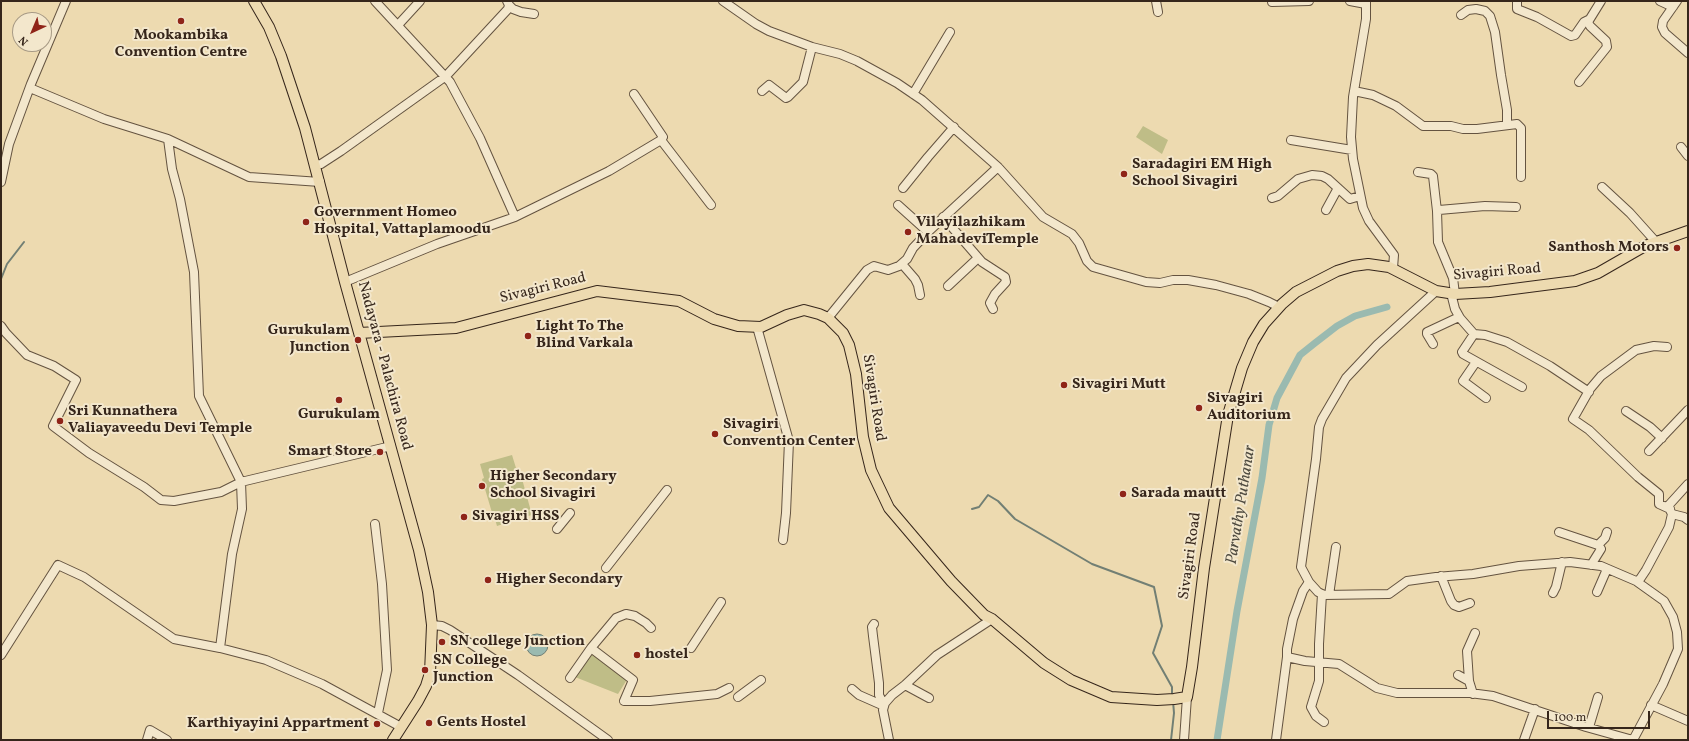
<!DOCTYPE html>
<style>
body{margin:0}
#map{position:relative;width:1689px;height:741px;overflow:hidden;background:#eddab0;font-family:Vollkorn,serif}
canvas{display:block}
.frame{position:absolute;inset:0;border:2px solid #36261b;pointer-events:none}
.north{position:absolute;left:12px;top:12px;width:40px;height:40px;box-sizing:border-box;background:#f3e7cc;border:1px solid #a79a85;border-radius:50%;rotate:224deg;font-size:11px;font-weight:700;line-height:16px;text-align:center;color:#36261b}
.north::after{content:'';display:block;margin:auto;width:14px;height:18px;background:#8f2418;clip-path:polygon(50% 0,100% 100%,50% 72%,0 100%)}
.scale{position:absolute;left:1547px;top:711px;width:103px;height:18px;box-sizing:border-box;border:2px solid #36261b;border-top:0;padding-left:5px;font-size:12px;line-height:14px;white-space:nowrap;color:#36261b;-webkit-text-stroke:3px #f3e7cc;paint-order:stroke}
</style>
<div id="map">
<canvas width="1689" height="741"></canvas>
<div class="frame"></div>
<div class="north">N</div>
<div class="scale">100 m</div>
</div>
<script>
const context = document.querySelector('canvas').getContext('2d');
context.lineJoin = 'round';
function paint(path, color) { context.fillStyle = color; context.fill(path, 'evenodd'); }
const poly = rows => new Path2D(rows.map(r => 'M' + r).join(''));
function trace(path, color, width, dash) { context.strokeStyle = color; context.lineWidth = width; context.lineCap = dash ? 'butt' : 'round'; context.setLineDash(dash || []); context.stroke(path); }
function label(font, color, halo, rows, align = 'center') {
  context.font = font + ' Vollkorn,serif'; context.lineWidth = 4; context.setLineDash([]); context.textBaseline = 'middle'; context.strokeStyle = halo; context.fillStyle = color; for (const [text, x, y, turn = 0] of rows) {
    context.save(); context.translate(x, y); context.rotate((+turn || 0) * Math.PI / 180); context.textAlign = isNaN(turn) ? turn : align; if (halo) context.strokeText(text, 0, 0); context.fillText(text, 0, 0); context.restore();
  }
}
const green = poly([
 [1143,126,1168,140,1162,154,1136,137],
 [512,455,516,468,519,468,532,515,517,519,515,511,503,514,506,523,497,526,494,516,493,516,482,479,484,478,480,464],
 [592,653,628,678,618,694,575,677]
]);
const water = poly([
 '526 645a11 11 0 1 1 22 0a11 11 0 1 1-22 0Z'
]);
const stream = poly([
 [1,279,7,264,24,242],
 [972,509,979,507,988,495,998,501,1015,519,1092,564,1154,587,1162,626,1153,653,1172,687,1172,695],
 [1171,740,1174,713,1173,701]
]);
const canal = poly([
 [1217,740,1237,611,1262,478,1269,425,1277,398,1300,355,1315,343,1337,326,1355,316,1387,307]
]);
const minor = poly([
 [723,1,756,24,769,31,812,47,840,54,857,61,897,83,922,100,998,167,1043,217,1072,234,1079,243,1087,261,1093,267,1146,282,1160,283,1173,280,1188,280,1216,285,1249,294,1269,302,1279,307],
 [1156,1,1158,12],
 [1350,1,1366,4],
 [1366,1,1366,19,1353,97,1351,137,1353,159,1363,208,1369,221,1394,255,1393,268],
 [1517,1,1517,9,1537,17,1571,36,1575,35,1584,22,1588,20],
 [1660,1,1673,7],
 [1677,1,1663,21,1662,27,1665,33,1688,53],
 [1272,2,1309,1],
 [509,5,513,9,521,12,534,14],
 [1461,15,1468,10,1476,9,1485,11,1490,16,1495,32,1501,75,1507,110,1507,125],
 [398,25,420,1],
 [1579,82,1607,47,1606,41,1590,26,1588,22,1601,1],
 [30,88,104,119,168,139,172,169,180,199,194,272,199,396,241,482,242,509,232,554,220,648],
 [762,91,769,85,786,98,788,97,803,82,812,47],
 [1354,91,1373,95,1396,106,1423,126,1451,126,1463,129,1477,129,1517,124,1521,128,1521,177],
 [913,94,950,32],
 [168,139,249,177,320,182],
 [661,140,711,205],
 [1291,140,1352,150],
 [1681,147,1688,156],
 [315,165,321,164,341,151,446,76,508,9,509,5,507,1],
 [1418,172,1431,174,1433,176,1437,211],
 [1,182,9,144,31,84,66,1],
 [1602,187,1630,213,1656,242],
 [903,188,928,157,954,127],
 [1272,198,1278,196,1298,179,1312,175,1322,176,1328,179,1350,199,1360,196],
 [898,205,928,232],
 [1326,210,1338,188],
 [515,217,609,171,661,140,663,137,634,94],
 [943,217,982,262,1005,277,1006,282,995,294,990,303,993,309],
 [902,264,915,279,918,285,920,295],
 [345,282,437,244,515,217,480,138,450,82,375,1],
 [948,286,978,258],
 [1451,293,1455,309,1460,318,1474,334,1485,335,1507,342,1550,366,1589,392],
 [1455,294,1453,278,1438,242,1437,211,1439,210,1485,206,1516,207],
 [828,318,867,270,874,266,888,270,899,266,907,259,913,248,930,230,998,167],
 [1,326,6,333,27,355,54,366,76,380,53,426,89,453,144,487,161,500,174,501,221,492,241,482,391,446],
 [757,327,789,441,786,513,783,540],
 [1474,334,1462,352,1463,354,1522,387],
 [1433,344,1427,334,1427,332,1459,317],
 [1667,347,1654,346,1636,350,1601,376,1590,389,1573,419,1589,430,1638,477,1659,494,1659,504,1670,509],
 [1476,362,1463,381,1486,398],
 [1626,411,1650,427,1662,438],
 [1649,451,1688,410],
 [1672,514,1684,517,1688,520],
 [375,524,382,584,387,670,378,713],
 [557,529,570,513],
 [1559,532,1598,545,1601,549,1591,565],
 [1598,545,1605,538,1607,532],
 [606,568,667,490],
 [1441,576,1451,601,1454,605,1459,607,1470,603],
 [1309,582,1318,592,1324,595,1389,594,1407,581,1436,577,1473,574,1519,566,1570,562,1601,566,1636,581,1640,579,1646,570,1669,527,1672,514,1668,506,1688,484],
 [1597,592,1607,569],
 [1553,593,1556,587,1562,562],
 [1322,594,1319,644,1319,681,1311,707,1316,716,1324,722],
 [1329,595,1336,547],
 [874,624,872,627,873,636,879,683,879,695,884,705],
 [432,625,442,626,450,630,518,675,608,740],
 [591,648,616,618,626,614,635,616,646,623,651,628],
 [691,648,721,602],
 [1,655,58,565,84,577,174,639,220,648,266,660,322,684,401,727],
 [1287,657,1305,661,1339,664,1377,688,1397,693,1470,693,1493,696,1586,727,1633,740,1663,684,1678,649,1677,632,1673,617,1664,601,1636,581],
 [1458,675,1469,681,1473,694],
 [570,678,591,648,633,680,624,701,650,701,717,694,729,688],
 [1469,681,1467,651,1475,633],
 [905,685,929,698],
 [852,689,859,695,884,706],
 [738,697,761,680],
 [1651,705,1688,721],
 [1589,727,1598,697],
 [147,740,150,730,167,740],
 [889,740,883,710,885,703,892,695,905,685,937,655,992,619],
 [1184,740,1187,697],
 [1276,740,1287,657,1287,649,1293,619,1303,591,1309,582,1301,567,1316,459,1319,427,1322,419,1346,378,1377,345,1436,291],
 [1524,740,1535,709]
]);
const major = poly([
 [254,1,269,27,281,56,305,128,345,282,419,550,428,592,432,625,430,673,426,686,418,701,393,740],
 [359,333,456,328,597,291,679,301,714,319,738,326,761,327,787,315,804,310,819,314,828,318,843,333,849,345,856,374,863,437,871,470,889,508,951,581,984,615,992,619,1044,663,1071,680,1111,697,1157,700,1174,699,1187,697,1192,667,1204,568,1228,415,1242,368,1253,342,1264,324,1282,304,1296,292,1337,271,1353,266,1368,264,1389,267,1436,291,1455,294,1490,292,1575,281,1598,273,1645,246,1688,231]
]);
const markers = [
 [181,21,4,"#8f2418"],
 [1124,174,4,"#8f2418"],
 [306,222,4,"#8f2418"],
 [908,232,4,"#8f2418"],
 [1677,248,4,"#8f2418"],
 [528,336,4,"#8f2418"],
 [358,340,4,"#8f2418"],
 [1064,385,4,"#8f2418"],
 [339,400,4,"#8f2418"],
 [1199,408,4,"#8f2418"],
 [60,421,4,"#8f2418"],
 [715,434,4,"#8f2418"],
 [380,452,4,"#8f2418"],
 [482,486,4,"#8f2418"],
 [1123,494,4,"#8f2418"],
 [464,517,4,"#8f2418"],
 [488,580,4,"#8f2418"],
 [442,642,4,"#8f2418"],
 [637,655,4,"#8f2418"],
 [425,670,4,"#8f2418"],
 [429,723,4,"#8f2418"],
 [377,724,4,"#8f2418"]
];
const poiNames = [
 ["Mookambika",181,36,"center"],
 ["Convention Centre",181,53,"center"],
 ["Saradagiri EM High",1132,165],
 ["School Sivagiri",1132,182],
 ["Government Homeo",314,213],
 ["Hospital, Vattaplamoodu",314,230],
 ["Vilayilazhikam",916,223],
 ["MahadeviTemple",916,240],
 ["Santhosh Motors",1669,248,"right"],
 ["Light To The",536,327],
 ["Blind Varkala",536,344],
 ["Gurukulam",350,331,"right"],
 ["Junction",350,348,"right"],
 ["Sivagiri Mutt",1072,385],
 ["Sivagiri",1207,399],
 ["Auditorium",1207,416],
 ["Sri Kunnathera",68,412],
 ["Valiayaveedu Devi Temple",68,429],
 ["Gurukulam",339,415,"center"],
 ["Sivagiri",723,425],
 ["Convention Center",723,442],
 ["Smart Store",372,452,"right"],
 ["Higher Secondary",490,477],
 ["School Sivagiri",490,494],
 ["Sarada mautt",1131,494],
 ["Sivagiri HSS",472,517],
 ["Higher Secondary",496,580],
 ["SN college Junction",450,642],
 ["hostel",645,655],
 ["SN College",433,661],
 ["Junction",433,678],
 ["Gents Hostel",437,723],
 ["Karthiyayini Appartment",369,724,"right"]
];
const streetNames = [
 ["Sivagiri Road",1497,273,-5],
 ["Sivagiri Road",543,289,-14],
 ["Nadayara - Palachira Road",384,366,75],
 ["Sivagiri Road",873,398,81],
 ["Sivagiri Road",1191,556,-82]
];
const waterNames = [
 ["Parvathy Puthanar",1242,505,-81]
];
paint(green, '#bfbd87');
paint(water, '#9abab0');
trace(water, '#727f74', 1);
trace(stream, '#727f74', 2);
trace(canal, '#9abab0', 7);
trace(minor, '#645340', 10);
trace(major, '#36261b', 12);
trace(minor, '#f3e7cc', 8);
trace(major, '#eddab0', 10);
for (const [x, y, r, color] of markers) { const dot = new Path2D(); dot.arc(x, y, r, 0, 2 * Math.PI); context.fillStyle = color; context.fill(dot); trace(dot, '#f3e7cc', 1.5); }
label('bold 15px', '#36261b', '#f3e7cc', poiNames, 'left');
label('15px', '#36261b', '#f3e7cc', streetNames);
label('italic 16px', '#4f4b40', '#f3e7cc', waterNames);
</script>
